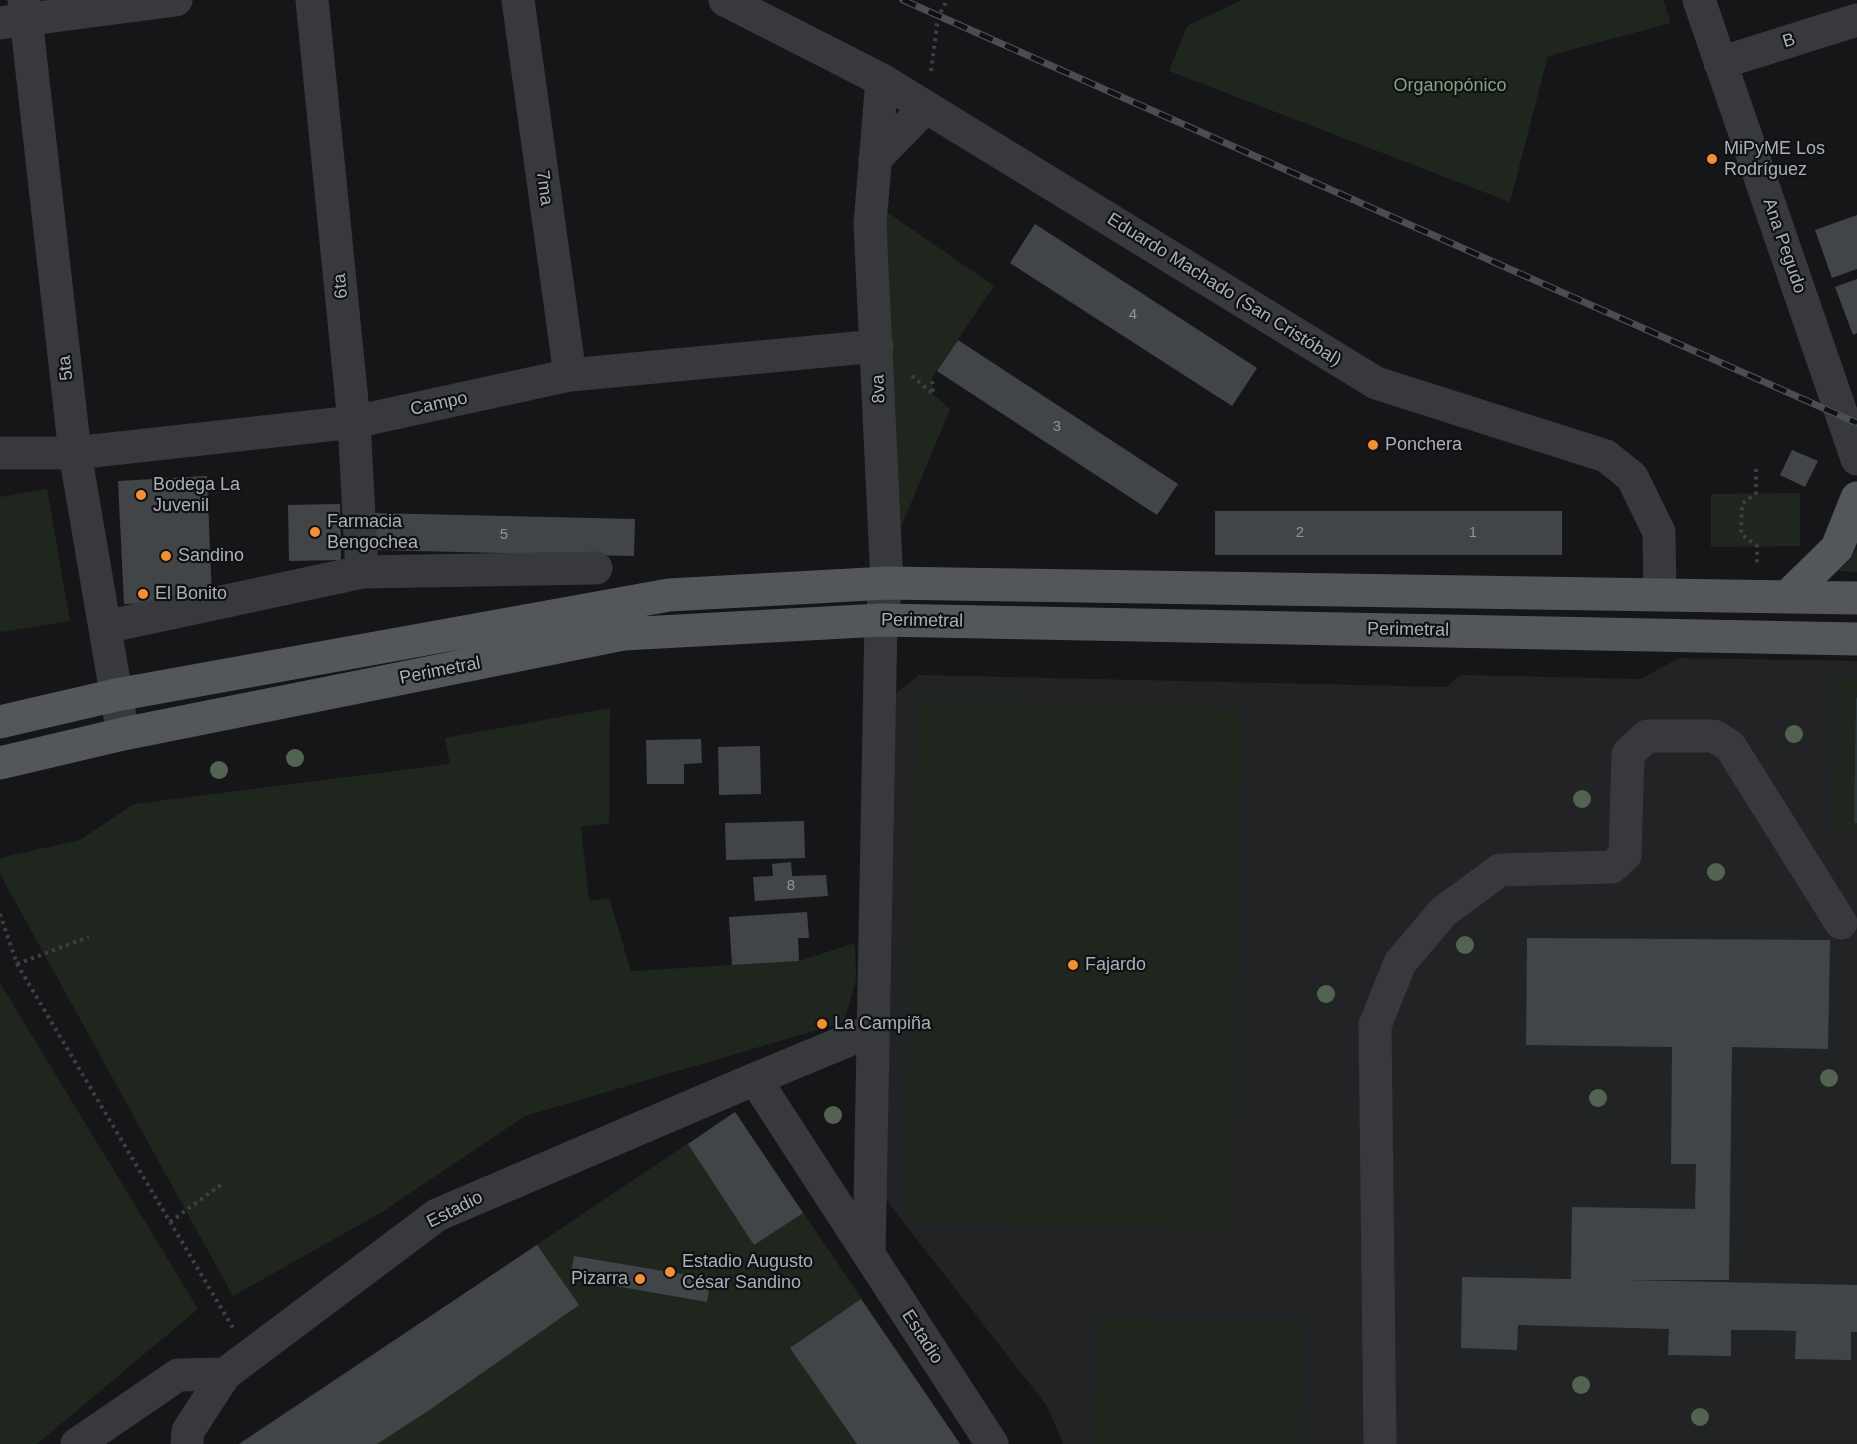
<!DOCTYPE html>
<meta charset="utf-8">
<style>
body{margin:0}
canvas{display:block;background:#161618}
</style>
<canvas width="1857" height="1444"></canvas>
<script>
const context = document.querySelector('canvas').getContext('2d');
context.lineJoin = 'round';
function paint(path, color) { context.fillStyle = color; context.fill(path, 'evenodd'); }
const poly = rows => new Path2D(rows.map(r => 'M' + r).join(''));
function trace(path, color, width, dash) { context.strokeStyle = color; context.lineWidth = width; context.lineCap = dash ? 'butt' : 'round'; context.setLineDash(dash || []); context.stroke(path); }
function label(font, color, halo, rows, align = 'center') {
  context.font = font + ' Helvetica,sans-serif'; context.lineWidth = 4.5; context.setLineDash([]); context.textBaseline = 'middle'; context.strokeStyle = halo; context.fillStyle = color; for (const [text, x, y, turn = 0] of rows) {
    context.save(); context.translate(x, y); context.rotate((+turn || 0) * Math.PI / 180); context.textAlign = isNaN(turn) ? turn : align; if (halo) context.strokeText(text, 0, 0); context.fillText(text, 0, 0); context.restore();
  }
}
const built = poly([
 [1679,658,1857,661,1857,1444,1063,1444,1047,1406,880,1192,889,699,919,675,1446,687,1461,675,1641,679]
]);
const green = poly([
 [1242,0,1663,0,1671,23,1548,56,1510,202,1169,71,1187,26],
 [884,210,994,286,932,378,933,394,950,409,901,527],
 [47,489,70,621,0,632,0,497],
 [1800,493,1800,546,1711,547,1711,494],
 [1857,549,1857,572,1838,571,1848,562],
 [1838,677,1857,678,1857,831,1835,831],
 [917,701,1242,708,1230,1230,905,1222],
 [610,708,609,823,581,827,589,901,609,898,631,971,799,961,855,943,856,980,844,1022,525,1116,382,1212,233,1296,0,874,0,858,80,840,134,804,450,764,445,738],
 [0,983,198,1309,37,1444,0,1444],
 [735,1112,960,1444,239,1444],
 [1097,1318,1302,1323,1299,1444,1094,1444]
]);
const water = poly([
 [1856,698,1857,698,1857,823,1854,823]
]);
const building = poly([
 [1857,215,1857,269,1832,278,1815,230],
 [1035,224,1257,368,1232,406,1010,263],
 [1857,279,1857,333,1853,335,1835,287],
 [958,340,1178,484,1157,515,937,371],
 [1792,450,1818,461,1805,487,1780,475],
 [207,476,212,600,124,604,118,481],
 [340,504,341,560,289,561,288,505],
 [1215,511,1562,511,1562,555,1215,555],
 [373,513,635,519,634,556,372,550],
 [701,739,702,763,684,764,684,784,647,784,646,740],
 [760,746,761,794,719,795,718,747],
 [804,821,805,858,726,860,725,823],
 [791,862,792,876,826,875,828,896,755,901,753,877,773,876,772,864],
 [807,912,809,938,798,938,799,961,732,965,729,917],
 [1527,938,1830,940,1828,1049,1732,1047,1729,1280,1625,1280,1857,1285,1857,1332,1851,1332,1851,1360,1795,1359,1796,1331,1764,1330,1731,1330,1731,1356,1668,1355,1669,1329,1518,1325,1517,1350,1461,1348,1462,1277,1571,1279,1572,1207,1695,1209,1696,1164,1671,1164,1672,1047,1526,1045],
 [735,1112,803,1213,754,1245,688,1144],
 [537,1245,579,1305,428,1411,377,1444,239,1444],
 [574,1256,711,1279,707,1302,570,1278],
 [861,1299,960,1444,857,1444,790,1348]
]);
const path = poly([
 [931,71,938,17,947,0],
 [912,376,933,394,932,378],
 [1756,469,1756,493,1742,504,1741,534,1757,546,1757,563],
 [0,914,17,964,233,1328],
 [17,964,89,937],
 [170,1222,222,1184]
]);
const minor = poly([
 [24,0,75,453,123,734],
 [312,0,354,422,362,572],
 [518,0,570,375],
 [725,0,882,80,1376,383,1606,456,1632,477,1659,532,1660,595],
 [1699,0,1857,459],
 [0,23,176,0],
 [1720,63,1857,20],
 [875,159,926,107],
 [0,453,75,453,354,422,570,375,877,346],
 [105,627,362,572,596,568],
 [755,1079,873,1030],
 [869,1255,881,620,887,583,870,224,882,80],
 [77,1444,178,1375,225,1374],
 [187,1444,188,1431,225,1374,437,1215,755,1079,992,1444],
 [1380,1444,1375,1025,1400,963,1443,912,1500,870,1612,867,1625,855,1628,754,1647,736,1714,736,1730,746,1841,923]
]);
const major = poly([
 [1787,597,1837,548,1857,498],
 [0,722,116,695,669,595,887,583,1857,598],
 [0,763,123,734,623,634,881,620,1857,639]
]);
const rail = poly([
 [903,0,1857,423]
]);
const trees = [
 [1794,734],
 [295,758],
 [219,770],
 [1582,799],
 [1716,872],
 [1465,945],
 [1326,994],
 [1829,1078],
 [1598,1098],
 [833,1115],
 [1581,1385],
 [1700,1417]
];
const markers = [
 [1712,159,6,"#f39033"],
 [1373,445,6,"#f39033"],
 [141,495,6,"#f39033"],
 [315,532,6,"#f39033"],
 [166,556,6,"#f39033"],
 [143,594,6,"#f39033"],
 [1073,965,6,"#f39033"],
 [822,1024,6,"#f39033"],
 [670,1272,6,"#f39033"],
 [640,1279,6,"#f39033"]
];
const numberNames = [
 ["4",1133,315],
 ["3",1057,427],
 ["2",1300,533],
 ["1",1473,533],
 ["5",504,535],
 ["8",791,886]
];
const streetNames = [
 ["B",1789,41,-17],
 ["7ma",544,188,82],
 ["Ana Pegudo",1784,246,71],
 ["6ta",341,286,-96],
 ["Eduardo Machado (San Cristóbal)",1224,290,32],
 ["5ta",66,368,-97],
 ["8va",879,389,-92],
 ["Campo",439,404,-12],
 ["Perimetral",922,621,1],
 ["Perimetral",1408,630,1],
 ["Perimetral",440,671,-11],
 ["Estadio",455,1210,-27],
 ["Estadio",922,1337,57]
];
const parkNames = [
 ["Organopónico",1450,86]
];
const poiNames = [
 ["MiPyME Los",1724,149],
 ["Rodríguez",1724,170],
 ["Ponchera",1385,445],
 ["Bodega La",153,485],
 ["Juvenil",153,506],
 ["Farmacia",327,522],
 ["Bengochea",327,543],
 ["Sandino",178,556],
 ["El Bonito",155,594],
 ["Fajardo",1085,965],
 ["La Campiña",834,1024],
 ["Estadio Augusto",682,1262],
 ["César Sandino",682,1283],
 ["Pizarra",628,1279,"right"]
];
paint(built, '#222325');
paint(green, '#1e261e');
paint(water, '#2c383c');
paint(building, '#424548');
trace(path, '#3d4044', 4, [3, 4.5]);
trace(minor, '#37393d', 33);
trace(major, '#53575c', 33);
trace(rail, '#4a4d52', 7);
trace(rail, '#111113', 4.5, [14]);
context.fillStyle = '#526451';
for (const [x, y] of trees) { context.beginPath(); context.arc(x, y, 9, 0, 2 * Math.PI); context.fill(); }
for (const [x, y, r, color] of markers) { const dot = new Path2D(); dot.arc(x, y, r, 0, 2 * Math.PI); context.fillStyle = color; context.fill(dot); trace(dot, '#111113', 2); }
label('15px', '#8e959c', null, numberNames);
label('18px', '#a8b0b8', '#111113', streetNames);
label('18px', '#83a37f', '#111113', parkNames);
label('18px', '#a8b0b8', '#111113', poiNames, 'left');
</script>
